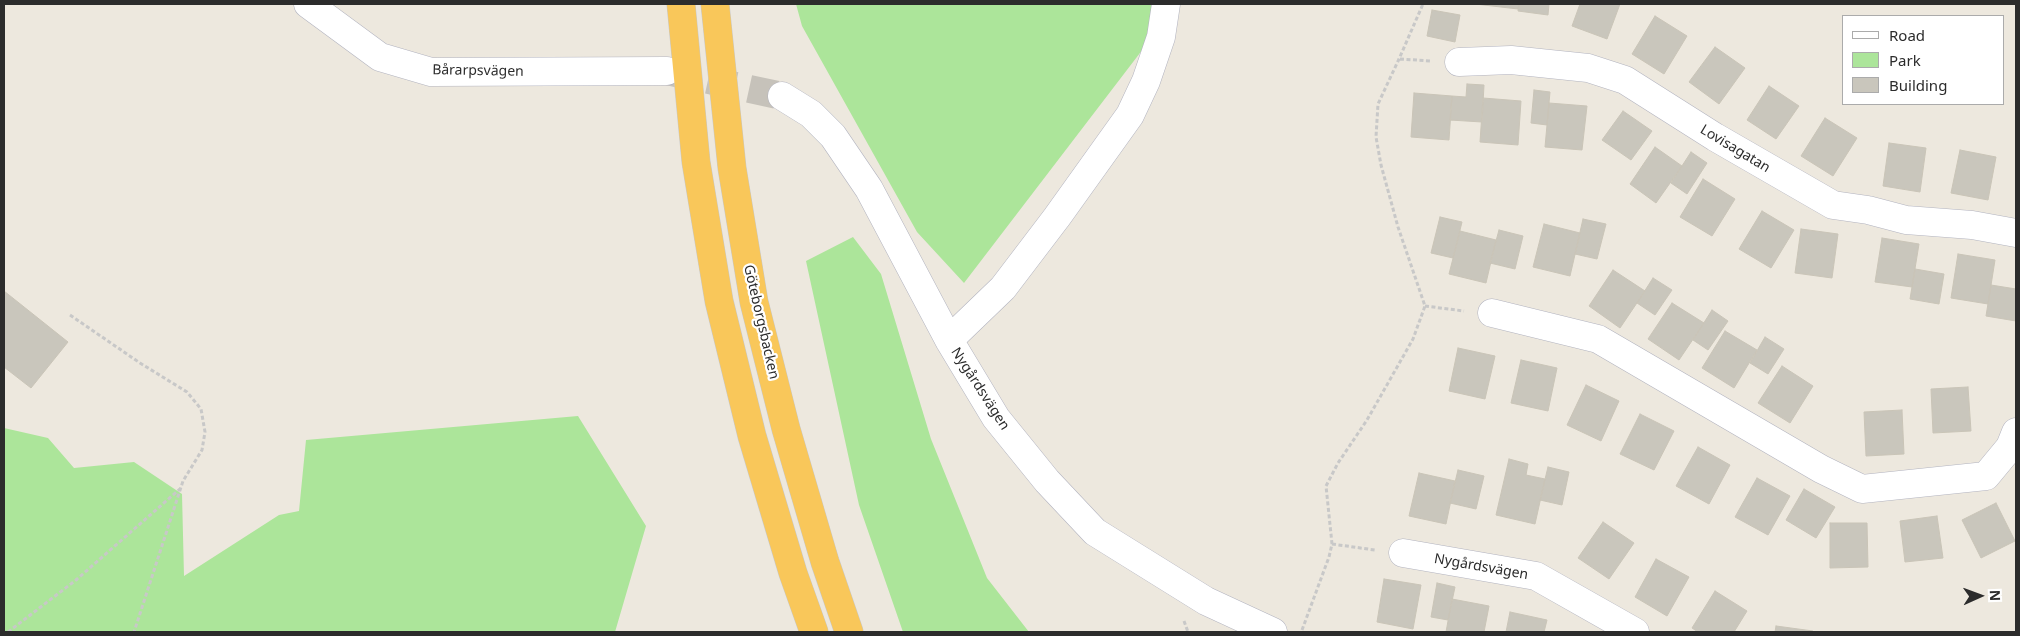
<!DOCTYPE html>
<meta charset="utf-8">
<style>
body{margin:0}
#map{position:relative;width:2020px;height:636px;overflow:hidden;background:#ede8de;font-family:"Noto Sans",sans-serif}
canvas{display:block}
.frame{position:absolute;inset:0;border:5px solid #2c2c2c;pointer-events:none}
.legend{position:absolute;left:1842px;top:15px;width:162px;height:90px;box-sizing:border-box;background:#fff;border:1px solid #ababab;margin:0;padding:6px 9px;list-style:none;font-size:15px;color:#2c2c2c}
.legend li{display:flex;align-items:center;gap:10px;height:25px}
.legend b{width:25px;border:1px solid #ababab}
.north{position:absolute;left:1955px;top:571px;width:50px;height:50px;-webkit-text-stroke:4px #fff;paint-order:stroke;rotate:88deg;font-size:14px;font-weight:700;line-height:20px;text-align:center;color:#2c2c2c}
.north::after{content:'';display:block;margin:auto;width:18px;height:22px;background:#2c2c2c;clip-path:polygon(50% 0,100% 100%,50% 72%,0 100%)}
</style>
<div id="map">
<canvas width="2020" height="636"></canvas>
<div class="frame"></div>
<ul class="legend">
<li><b style="height:6px;background:#fff"></b>Road</li>
<li><b style="height:14px;background:#ace59a"></b>Park</li>
<li><b style="height:14px;background:#c9c6bc"></b>Building</li>
</ul>
<div class="north">N</div>
</div>
<script>
const context = document.querySelector('canvas').getContext('2d');
context.lineJoin = 'round';
function paint(path, color) { context.fillStyle = color; context.fill(path, 'evenodd'); }
const poly = rows => new Path2D(rows.map(r => 'M' + r).join(''));
function trace(path, color, width, dash) { context.strokeStyle = color; context.lineWidth = width; context.lineCap = dash ? 'butt' : 'round'; context.setLineDash(dash || []); context.stroke(path); }
function label(font, color, halo, rows, align = 'center') {
  context.font = font + ' "Noto Sans",sans-serif'; context.lineWidth = 4.5; context.setLineDash([]); context.textBaseline = 'middle'; context.strokeStyle = halo; context.fillStyle = color; for (const [text, x, y, turn = 0] of rows) {
    context.save(); context.translate(x, y); context.rotate((+turn || 0) * Math.PI / 180); context.textAlign = isNaN(turn) ? turn : align; if (halo) context.strokeText(text, 0, 0); context.fillText(text, 0, 0); context.restore();
  }
}
const green = poly([
 [796,4,1153,4,1156,32,964,283,917,232,802,26],
 [853,237,881,274,931,439,987,578,1029,632,903,632,859,505,806,261],
 [578,416,646,526,615,632,4,632,4,428,48,438,74,468,134,462,182,494,184,576,279,515,299,511,306,440]
]);
const building = poly([
 [1475,4,1519,4,1518,9,1475,4],
 [1519,4,1549,4,1548,15,1518,11,1519,4],
 [1580,4,1620,4,1607,39,1572,26,1580,4],
 [1432,10,1460,15,1455,42,1427,36,1432,10],
 [1655,16,1687,36,1664,74,1632,54,1655,16],
 [1715,47,1745,68,1719,104,1689,82,1715,47],
 [1467,84,1484,85,1482,122,1450,120,1452,96,1466,97,1467,84],
 [1769,86,1799,106,1776,139,1747,120,1769,86],
 [1534,90,1550,92,1547,125,1531,123,1534,90],
 [1414,93,1452,96,1449,140,1411,137,1414,93],
 [1483,98,1521,101,1518,145,1480,142,1483,98],
 [1549,103,1587,106,1582,150,1545,147,1549,103],
 [1623,111,1652,131,1631,160,1602,140,1623,111],
 [1825,118,1857,138,1833,176,1801,156,1825,118],
 [1889,143,1926,148,1920,192,1883,186,1889,143],
 [1655,147,1682,166,1656,203,1630,184,1655,147],
 [1960,150,1996,157,1988,200,1951,193,1960,150],
 [1691,152,1707,163,1687,194,1671,183,1691,152],
 [1703,179,1735,199,1712,236,1680,217,1703,179],
 [1762,211,1794,230,1771,268,1739,249,1762,211],
 [1440,217,1462,222,1453,258,1431,253,1440,217],
 [1583,219,1606,224,1597,259,1575,254,1583,219],
 [1544,224,1580,233,1570,276,1533,267,1544,224],
 [1801,229,1838,234,1832,278,1795,273,1801,229],
 [1499,230,1523,236,1515,269,1490,263,1499,230],
 [1460,231,1496,240,1486,283,1449,274,1460,231],
 [1882,238,1919,244,1912,287,1875,282,1882,238],
 [1958,254,1995,260,1988,304,1951,298,1958,254],
 [1915,269,1944,274,1939,304,1910,299,1915,269],
 [1613,270,1645,291,1620,328,1589,306,1613,270],
 [1653,278,1672,290,1655,315,1637,303,1653,278],
 [1991,285,2016,289,2016,321,1986,316,1991,285],
 [4,291,68,342,31,388,4,367,4,291],
 [1672,303,1704,323,1679,360,1648,339,1672,303],
 [1712,310,1728,321,1708,350,1693,340,1712,310],
 [1725,331,1757,350,1734,388,1702,368,1725,331],
 [1765,337,1784,349,1768,374,1750,363,1765,337],
 [1458,348,1495,356,1485,399,1449,391,1458,348],
 [1521,360,1557,368,1548,411,1511,403,1521,360],
 [1782,366,1813,386,1790,423,1758,403,1782,366],
 [1586,385,1619,401,1601,441,1567,425,1586,385],
 [1968,387,1971,431,1933,433,1931,389,1968,387],
 [1902,410,1904,454,1866,456,1864,412,1902,410],
 [1640,414,1674,431,1654,470,1620,454,1640,414],
 [1698,447,1730,465,1709,504,1676,486,1698,447],
 [1509,459,1528,464,1526,475,1545,479,1535,524,1496,515,1509,459],
 [1548,467,1569,472,1562,505,1540,500,1548,467],
 [1458,470,1484,476,1476,509,1450,503,1458,470],
 [1419,473,1455,481,1446,524,1409,516,1419,473],
 [1757,478,1790,496,1768,535,1735,517,1757,478],
 [1804,489,1835,507,1816,538,1786,520,1804,489],
 [1996,503,2015,541,1981,558,1962,520,1996,503],
 [1937,516,1943,558,1905,562,1900,521,1937,516],
 [1603,522,1634,543,1609,579,1578,558,1603,522],
 [1830,523,1867,523,1868,567,1830,568,1830,523],
 [1656,559,1689,577,1667,616,1635,597,1656,559],
 [1384,579,1421,585,1413,629,1377,622,1384,579],
 [1437,583,1455,587,1448,620,1431,617,1437,583],
 [1715,591,1747,611,1734,632,1698,632,1692,628,1715,591],
 [1452,599,1489,606,1484,632,1446,632,1452,599],
 [1510,612,1547,620,1544,632,1506,632,1510,612],
 [1776,626,1813,631,1812,632,1775,632,1776,626]
]);
const minorTunnel = poly([
 [667,71,782,96]
]);
const path = poly([
 [1400,59,1431,61],
 [1425,306,1464,311],
 [70,315,140,363,187,392,201,409,205,432,202,450,183,481,134,632],
 [1332,544,1375,550],
 [1184,621,1188,632],
 [1302,630,1329,557,1332,544,1326,486,1338,463,1367,420,1413,339,1425,306,1398,227,1381,165,1376,137,1378,104,1399,59,1423,4],
 [8,632,76,580,181,488]
]);
const minor = poly([
 [308,4,380,57,431,72,667,71],
 [1459,62,1511,60,1588,68,1625,80,1715,137,1833,205,1868,210,1906,220,1972,225,2016,233],
 [782,96,811,114,833,136,869,189,949,340,996,418,1047,481,1095,532,1206,601,1273,632],
 [1492,313,1598,339,1821,469,1862,489,1986,476,2010,447,2016,432],
 [949,340,1003,288,1057,217,1130,115,1146,81,1161,37,1166,4],
 [1403,553,1536,576,1635,632]
]);
const trunk = poly([
 [681,4,696,162,719,301,752,436,793,573,814,632],
 [715,4,732,168,754,302,786,429,825,562,849,632]
]);
const streetNames = [
 ["Bårarpsvägen",478,71,1],
 ["Lovisagatan",1735,149,31],
 ["Göteborgsbacken",761,322,77],
 ["Nygårdsvägen",980,389,57],
 ["Nygårdsvägen",1481,567,10]
];
paint(green, '#ace59a');
paint(building, '#c9c6bc');
trace(building, '#c9c4b7', 1);
trace(minorTunnel, '#c6c2ba', 28, [28, 14]);
trace(minor, '#b2b3bf', 29);
trace(trunk, '#c8c8c8', 29);
trace(path, '#c8c8c8', 3, [4, 2.5]);
trace(minor, '#fff', 28);
trace(trunk, '#f9c75a', 28);
label('14px', '#2c2c2c', '#fff', streetNames);
</script>
